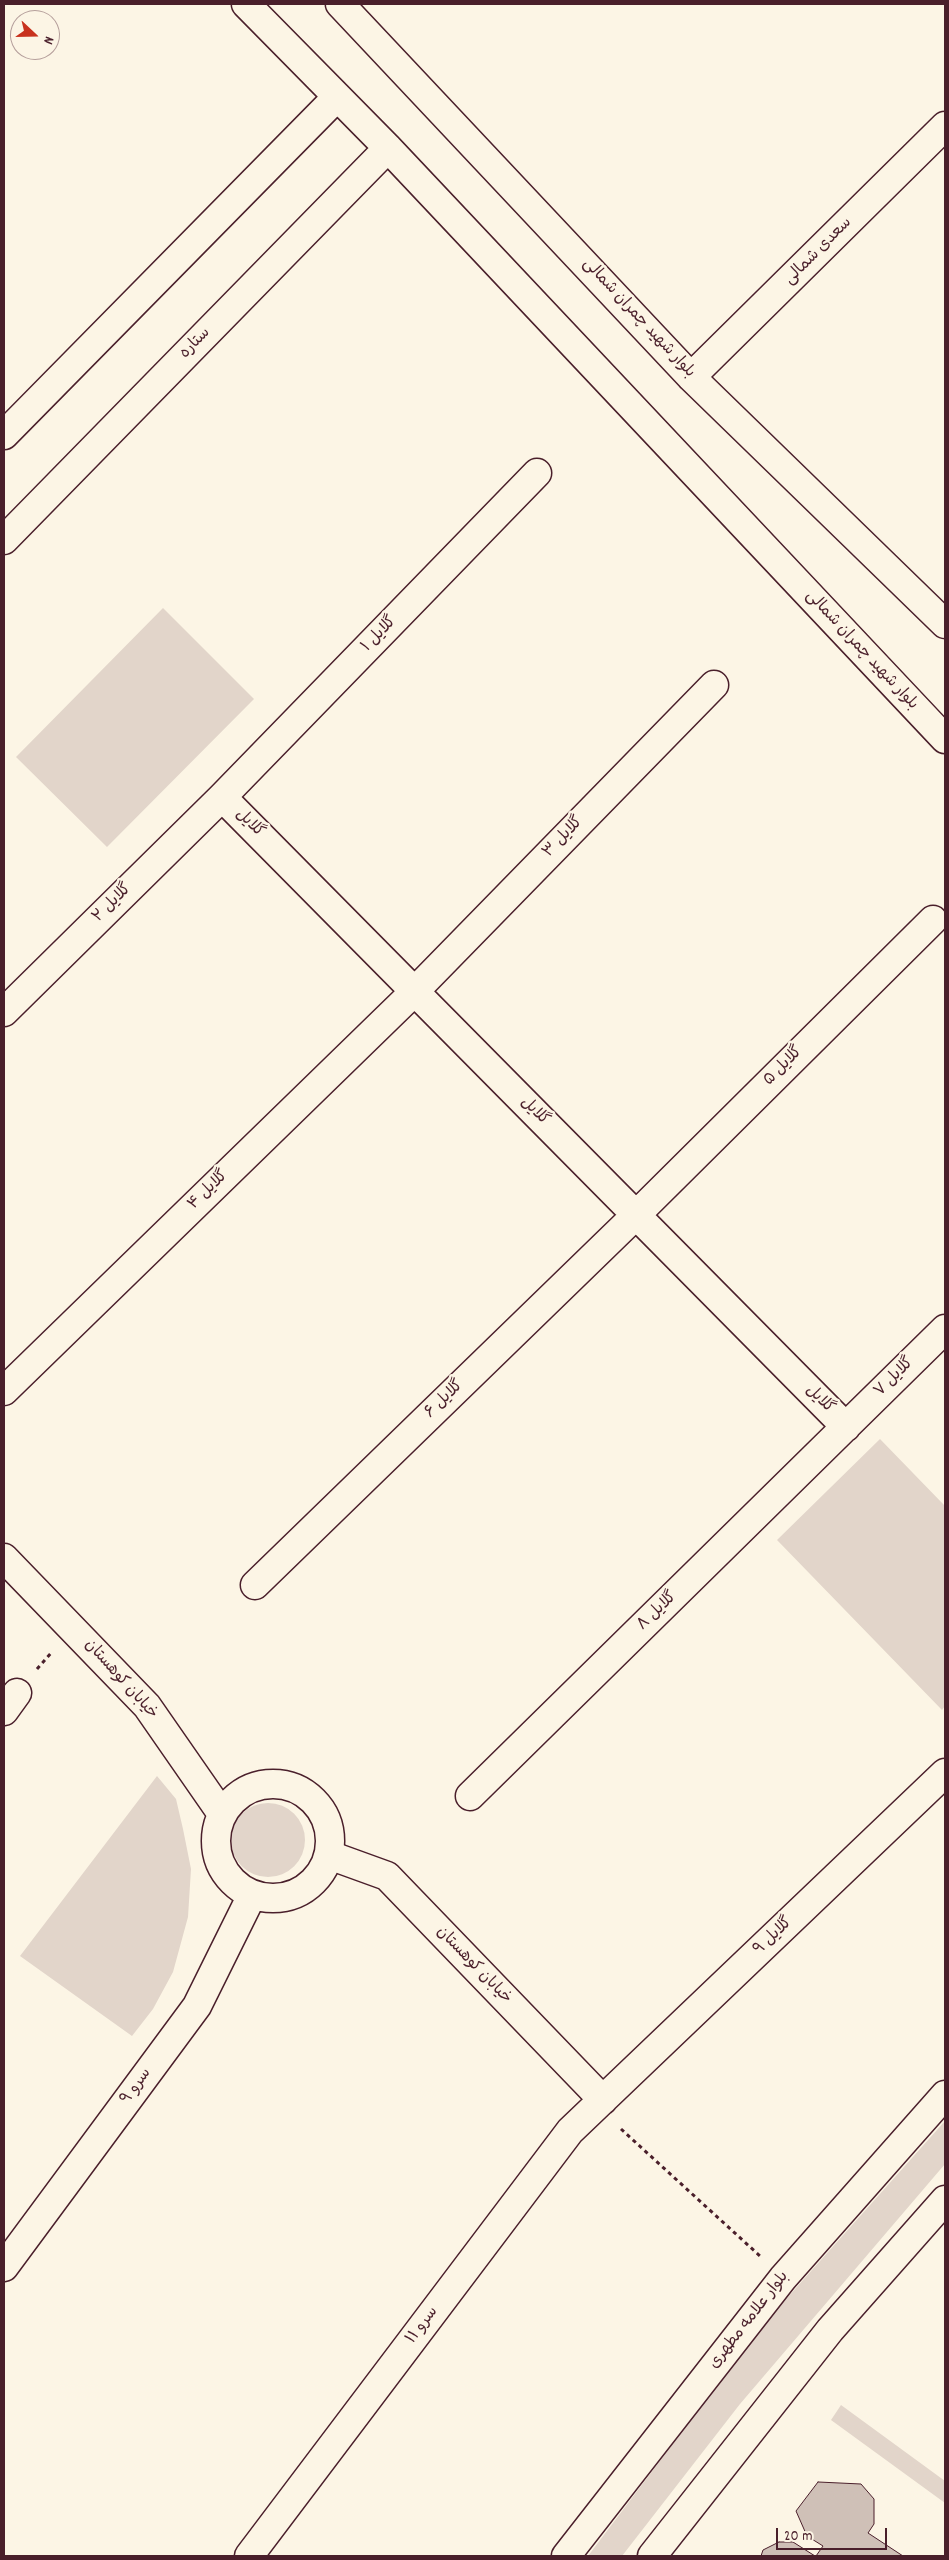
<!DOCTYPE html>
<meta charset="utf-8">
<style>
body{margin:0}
#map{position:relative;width:949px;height:2560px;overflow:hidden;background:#fcf5e5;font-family:Dekko,sans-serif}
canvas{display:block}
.frame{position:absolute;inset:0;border:5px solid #4a1f2b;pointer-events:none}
.north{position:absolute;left:10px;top:10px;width:50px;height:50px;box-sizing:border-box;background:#fcf5e5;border:1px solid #b59f9b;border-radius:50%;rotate:111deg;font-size:14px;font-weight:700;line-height:20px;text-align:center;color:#4a1f2b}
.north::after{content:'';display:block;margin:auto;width:18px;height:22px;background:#c8321e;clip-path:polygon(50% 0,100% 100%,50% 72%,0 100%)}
.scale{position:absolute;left:776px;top:2528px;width:111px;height:22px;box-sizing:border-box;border:2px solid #4a1f2b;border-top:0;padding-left:6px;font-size:15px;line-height:18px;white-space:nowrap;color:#4a1f2b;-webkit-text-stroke:4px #fcf5e5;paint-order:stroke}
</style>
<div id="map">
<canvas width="949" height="2560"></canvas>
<div class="frame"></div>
<div class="north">N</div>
<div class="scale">20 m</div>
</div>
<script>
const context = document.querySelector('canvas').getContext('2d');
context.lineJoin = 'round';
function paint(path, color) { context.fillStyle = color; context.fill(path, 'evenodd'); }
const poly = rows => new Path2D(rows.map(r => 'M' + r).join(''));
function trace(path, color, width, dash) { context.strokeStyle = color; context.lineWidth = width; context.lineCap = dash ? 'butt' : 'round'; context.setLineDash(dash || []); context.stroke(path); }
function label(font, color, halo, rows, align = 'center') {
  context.font = font + ' Dekko,"Playpen Sans Arabic",sans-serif'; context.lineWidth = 5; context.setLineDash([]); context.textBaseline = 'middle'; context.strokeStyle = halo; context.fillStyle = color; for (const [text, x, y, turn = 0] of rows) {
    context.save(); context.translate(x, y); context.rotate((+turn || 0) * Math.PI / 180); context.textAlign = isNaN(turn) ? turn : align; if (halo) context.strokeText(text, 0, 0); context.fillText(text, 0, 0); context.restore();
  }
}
const green = poly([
 [163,608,254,699,107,847,16,757],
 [880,1439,945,1506,945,1706,942,1710,777,1540],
 [157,1776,176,1799,183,1829,191,1869,188,1917,173,1972,153,2009,132,2036,20,1956],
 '231 1840a37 37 0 1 1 74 0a37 37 0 1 1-74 0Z',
 [945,2121,945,2164,740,2404,622,2556,588,2556,762,2326],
 [841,2405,945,2481,945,2503,831,2420]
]);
const building = poly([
 [818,2482,861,2484,874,2499,874,2524,868,2533,903,2556,816,2556,823,2546,807,2536,796,2511,818,2482],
 [779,2542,793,2542,815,2556,761,2556,763,2550,779,2542]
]);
const path = poly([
 [37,1669,51,1653],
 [621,2129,760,2256]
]);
const street = poly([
 [222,797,846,1427],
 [4,1012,222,797,537,473],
 [4,1391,414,992,714,685],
 [255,1585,636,1215,933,920],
 [4,1711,17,1693],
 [470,1796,945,1329],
 [329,1855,387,1876,603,2100],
 [249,2556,570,2131,945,1773]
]);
const secondary = poly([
 [246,4,388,148,945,739],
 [340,4,691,377,945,624],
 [691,377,945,126],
 [4,435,337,97],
 [4,540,388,148],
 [4,1558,147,1706,222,1814],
 '216 1841a57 57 0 1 1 114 0a57 57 0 1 1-114 0Z',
 [4,2267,197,2006,252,1895],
 [566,2556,783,2278,945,2095],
 [652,2556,830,2330,945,2200]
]);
const streetNames = [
 ["سعدی شمالی",819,252,-45],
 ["بلوار شهید چمران شمالی",638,319,47],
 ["ستاره",196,344,-46],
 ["گلایل ۱",380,635,-46],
 ["بلوار شهید چمران شمالی",861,651,47],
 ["گلایل",249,824,45],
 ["گلایل ۳",564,838,-46],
 ["گلایل ۲",113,904,-45],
 ["گلایل ۵",784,1067,-45],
 ["گلایل",534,1112,45],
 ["گلایل ۴",209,1191,-44],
 ["گلایل ۷",895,1378,-45],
 ["گلایل ۶",445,1400,-44],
 ["گلایل",819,1400,45],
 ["گلایل ۸",658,1612,-44],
 ["خیابان کوهستان",120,1680,48],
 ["گلایل ۹",774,1937,-44],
 ["خیابان کوهستان",473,1966,46],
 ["سرو ۹",137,2087,-54],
 ["بلوار علامه مطهری",750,2321,-52],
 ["سرو ۱۱",423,2326,-53]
];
paint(green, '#e2d5ca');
paint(building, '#cfc0b7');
trace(building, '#4a1f2b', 1);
trace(street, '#4a1f2b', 31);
trace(secondary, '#4a1f2b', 31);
trace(path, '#4a1f2b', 3, [4, 4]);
trace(street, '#fcf5e5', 28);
trace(secondary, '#fcf5e5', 28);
label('16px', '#4a1f2b', '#fcf5e5', streetNames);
</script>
